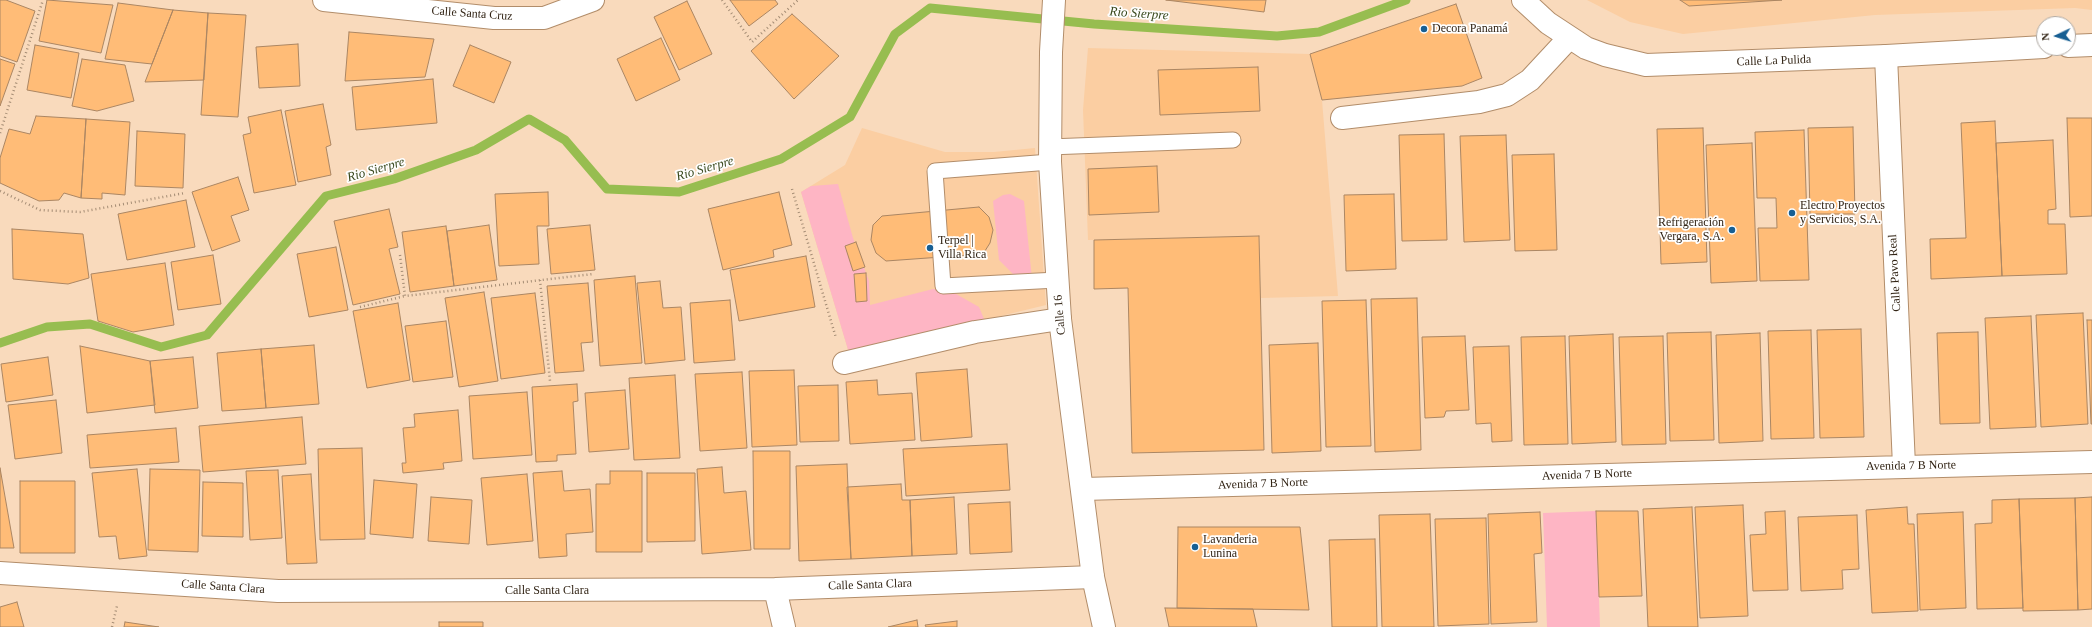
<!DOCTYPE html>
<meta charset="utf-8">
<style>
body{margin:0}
#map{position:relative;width:2092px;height:627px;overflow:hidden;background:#f9dabc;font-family:"Times New Roman",serif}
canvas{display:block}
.north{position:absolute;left:2036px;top:16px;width:40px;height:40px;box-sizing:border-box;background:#fff;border:1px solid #ada7a1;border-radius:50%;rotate:266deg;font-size:11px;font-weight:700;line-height:16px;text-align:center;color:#322415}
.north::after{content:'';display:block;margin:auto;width:14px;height:18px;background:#175f93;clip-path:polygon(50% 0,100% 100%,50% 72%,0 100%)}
</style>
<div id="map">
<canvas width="2092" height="627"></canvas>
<div class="north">N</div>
</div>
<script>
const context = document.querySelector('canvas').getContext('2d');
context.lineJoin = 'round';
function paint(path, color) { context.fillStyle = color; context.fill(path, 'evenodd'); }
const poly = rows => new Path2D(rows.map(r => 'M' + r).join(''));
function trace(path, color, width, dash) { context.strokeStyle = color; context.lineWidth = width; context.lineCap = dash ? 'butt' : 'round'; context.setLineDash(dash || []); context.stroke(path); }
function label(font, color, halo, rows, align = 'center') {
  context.font = font + ' "Times New Roman",serif'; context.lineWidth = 3.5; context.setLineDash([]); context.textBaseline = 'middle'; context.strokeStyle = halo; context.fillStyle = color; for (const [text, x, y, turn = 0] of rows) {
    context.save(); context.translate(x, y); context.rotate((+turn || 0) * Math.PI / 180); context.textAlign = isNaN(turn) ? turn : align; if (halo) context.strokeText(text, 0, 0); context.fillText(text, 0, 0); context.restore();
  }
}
const built = poly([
 [1587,0,2092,0,2092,10,2075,8,1875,15,1683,34,1630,22],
 [1088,48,1310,54,1322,100,1338,296,1261,298,1259,236,1088,240,1083,110],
 [862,128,945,152,994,152,1035,148,1046,305,849,353,801,192,845,165]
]);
const green = poly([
 [838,184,853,238,869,281,870,305,933,289,949,290,979,307,984,319,849,353,801,192,811,186],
 [1010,194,1024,201,1032,279,1018,279,999,260,993,201,1003,195],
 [1596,511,1600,627,1547,627,1543,513]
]);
const stream = poly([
 [0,343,47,327,90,324,161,347,207,335,326,196,394,179,476,150,529,119,565,140,607,189,679,192,781,159,850,117,895,34,930,8,1094,24,1277,36,1319,32,1406,0]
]);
const building = poly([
 [0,0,6,0,35,11,17,62,0,56,0,0],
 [47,0,113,5,101,53,39,41,47,0],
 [730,0,775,0,778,4,749,26,730,0],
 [1166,0,1266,0,1264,12,1166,0],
 [1680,0,1782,0,1689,6,1680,0],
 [687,1,712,54,679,70,654,17,687,1],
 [118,3,173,10,152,64,105,59,118,3],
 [1456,4,1482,78,1462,86,1322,100,1310,54,1456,4],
 [173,10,208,13,204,80,145,82,173,10],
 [208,13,246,15,238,117,201,115,208,13],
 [792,14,839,56,794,99,751,51,792,14],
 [349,32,434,39,425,77,345,81,349,32],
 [661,38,680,80,636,101,617,59,661,38],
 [298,44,300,86,259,88,256,47,298,44],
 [35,45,79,53,71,98,27,90,35,45],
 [470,45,511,62,494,103,453,86,470,45],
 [0,59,15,64,0,106,0,59],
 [82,59,125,65,134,101,97,111,72,106,82,59],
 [1258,67,1260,111,1160,115,1158,70,1258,67],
 [433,79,437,123,356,130,352,87,433,79],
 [323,104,331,145,326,147,331,175,298,182,285,111,323,104],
 [281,110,296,185,254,193,243,135,251,133,248,117,281,110],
 [36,116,86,119,81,198,64,193,59,200,39,201,0,183,0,158,9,129,30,134,36,116],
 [2067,118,2092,118,2092,216,2070,217,2067,118],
 [86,119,130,122,125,195,102,193,102,199,81,198,86,119],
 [1995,121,2002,276,1931,279,1930,239,1966,238,1961,123,1995,121],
 [1853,127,1855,214,1810,214,1808,128,1853,127],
 [1703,128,1707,262,1661,264,1657,129,1703,128],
 [1804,130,1809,280,1760,281,1758,228,1777,228,1776,198,1757,198,1755,132,1804,130],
 [137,131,185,134,183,188,135,186,137,131],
 [1444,134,1447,240,1402,241,1399,135,1444,134],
 [1506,135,1510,240,1464,242,1460,136,1506,135],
 [2053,140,2056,209,2048,210,2048,224,2065,224,2067,274,2002,276,1996,143,2053,140],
 [1752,143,1757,281,1711,283,1706,145,1752,143],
 [1554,154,1557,250,1515,251,1512,155,1554,154],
 [1157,166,1159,212,1089,215,1088,169,1157,166],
 [238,177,249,210,231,216,240,241,212,251,192,192,238,177],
 [548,192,549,226,537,226,539,264,499,266,495,194,548,192],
 [779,192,792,245,773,250,774,257,723,270,708,209,779,192],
 [1394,194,1396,269,1346,271,1344,195,1394,194],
 [186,200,195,247,127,260,118,214,186,200],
 [979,207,989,217,993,230,990,243,983,254,886,261,876,253,871,240,873,225,882,216,979,207],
 [389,209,398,247,389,249,400,294,353,305,334,221,389,209],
 [489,225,497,280,454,286,447,231,489,225],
 [590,225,595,270,551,274,547,229,590,225],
 [446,226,454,286,410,292,402,232,446,226],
 [12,229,83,234,89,278,68,284,13,279,12,229],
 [1259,236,1264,450,1132,453,1128,288,1094,289,1094,240,1259,236],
 [856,242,865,267,853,271,845,246,856,242],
 [336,247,348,310,309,317,297,254,336,247],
 [213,255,221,304,178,310,171,262,213,255],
 [806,256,815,307,739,321,730,270,806,256],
 [165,263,174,325,133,332,98,321,91,274,165,263],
 [866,273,867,301,856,302,854,274,866,273],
 [635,276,642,363,600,366,594,280,635,276],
 [660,281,663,308,681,307,685,360,645,364,637,283,660,281],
 [588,283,593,342,581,343,584,371,555,373,547,286,588,283],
 [484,292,498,381,459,387,445,298,484,292],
 [535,293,545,373,501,379,491,298,535,293],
 [1417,298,1421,450,1375,452,1371,299,1417,298],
 [730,300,735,360,694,363,690,303,730,300],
 [1366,300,1371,446,1326,447,1322,301,1366,300],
 [398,303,410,380,367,388,353,311,398,303],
 [2083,313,2088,424,2041,427,2036,315,2083,313],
 [2031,316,2036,427,1990,429,1985,318,2031,316],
 [2087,320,2092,320,2092,424,2091,424,2087,320],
 [446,321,453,377,413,382,405,326,446,321],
 [1861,329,1864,437,1820,438,1817,330,1861,329],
 [1811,330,1814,438,1771,439,1768,331,1811,330],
 [1711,332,1714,440,1670,441,1667,333,1711,332],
 [1978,332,1980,423,1940,424,1937,333,1978,332],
 [1760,333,1763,441,1719,443,1716,335,1760,333],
 [1613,334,1616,442,1572,444,1569,336,1613,334],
 [1465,336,1469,410,1446,411,1444,417,1425,418,1422,337,1465,336],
 [1565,336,1568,444,1524,445,1521,337,1565,336],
 [1663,336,1666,444,1622,445,1619,337,1663,336],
 [1318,343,1321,451,1272,453,1269,345,1318,343],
 [314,345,319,404,266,408,261,349,314,345],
 [80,346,150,361,155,405,87,413,80,346],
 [1509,346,1512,441,1492,442,1491,423,1476,424,1473,347,1509,346],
 [261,349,266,408,222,411,217,353,261,349],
 [48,357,53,395,6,402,1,364,48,357],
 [193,357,198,408,155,413,150,361,193,357],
 [967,369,972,437,921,441,916,373,967,369],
 [794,370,797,445,752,447,749,371,794,370],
 [742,372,747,448,700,451,695,374,742,372],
 [675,375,680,458,634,460,629,378,675,375],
 [877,380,878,395,912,393,915,440,850,444,846,382,877,380],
 [577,384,578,401,573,402,576,454,557,455,557,461,536,462,532,387,577,384],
 [838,385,839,441,800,442,798,386,838,385],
 [625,390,629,449,589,452,585,393,625,390],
 [527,392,532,455,473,459,469,396,527,392],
 [56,400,62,453,15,459,8,405,56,400],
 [458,410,462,461,443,463,444,469,403,473,402,463,406,463,403,428,415,427,414,414,458,410],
 [302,417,306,464,203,472,199,426,302,417],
 [176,428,179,462,90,468,87,435,176,428],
 [1007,444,1010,490,906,496,903,449,1007,444],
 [362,448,365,539,320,540,318,449,362,448],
 [753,451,790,451,790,549,754,549,753,451],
 [847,464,851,559,799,561,796,466,847,464],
 [722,467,724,493,746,491,751,550,702,554,697,469,722,467],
 [0,468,14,548,0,548,0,468],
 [137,469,147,556,119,559,116,536,99,537,92,473,137,469],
 [150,469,200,470,198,552,148,550,150,469],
 [278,470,282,538,250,540,246,471,278,470],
 [562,471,564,491,590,489,593,532,566,534,567,556,539,558,533,473,562,471],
 [610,471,642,471,642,552,596,552,596,484,610,484,610,471],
 [647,473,695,473,695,541,647,542,647,473],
 [311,474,317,563,287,564,282,476,311,474],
 [527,474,533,541,487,545,481,478,527,474],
 [374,480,417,484,413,538,370,534,374,480],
 [20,481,75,481,75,553,20,553,20,481],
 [203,482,243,483,243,537,202,536,203,482],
 [901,484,902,500,910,500,912,556,851,559,847,487,901,484],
 [431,497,472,500,469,544,428,541,431,497],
 [954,497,957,554,912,556,910,500,954,497],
 [2092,497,2092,609,2078,610,2075,498,2092,497],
 [2075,498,2078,610,2023,611,2019,499,2075,498],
 [2019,499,2023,608,1977,609,1975,524,1992,523,1992,500,2019,499],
 [1010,502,1012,552,970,554,968,504,1010,502],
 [1743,505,1748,616,1700,618,1695,507,1743,505],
 [1692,507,1698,627,1648,627,1643,509,1692,507],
 [1907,507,1908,524,1914,524,1918,611,1872,613,1866,510,1907,507],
 [1596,511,1638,511,1642,596,1599,597,1596,511],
 [1785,511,1788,590,1753,591,1750,535,1766,534,1765,512,1785,511],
 [1540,512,1542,553,1534,554,1537,622,1491,624,1488,514,1540,512],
 [1963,512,1966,608,1920,610,1917,514,1963,512],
 [1430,514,1434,627,1382,627,1379,515,1430,514],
 [1857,515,1859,569,1842,570,1843,589,1801,591,1798,517,1857,515],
 [1486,518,1489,624,1438,626,1435,519,1486,518],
 [1178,527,1300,527,1309,610,1177,608,1178,527],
 [1375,539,1377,627,1332,627,1329,540,1375,539],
 [17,602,24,627,0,627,0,607,17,602],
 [1165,608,1253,609,1257,627,1169,627,1165,608],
 [917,620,918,627,888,627,917,620],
 [957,621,957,627,926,627,925,625,957,621],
 [125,622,159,627,124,627,125,622],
 [439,622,483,622,483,627,439,627,439,622]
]);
const path = poly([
 [722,0,752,42,798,0],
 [0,133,43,0],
 [792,189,836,338],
 [0,191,40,210,80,212,185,193],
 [400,255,405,296,593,274],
 [540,280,550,381],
 [360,307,405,296],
 [112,627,117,606]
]);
const lane = poly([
 [1049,147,1233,140],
 [1050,162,935,171,943,286,1057,280]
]);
const street = poly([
 [324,0,494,18,544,18,593,0],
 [1886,56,1904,466],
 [1342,118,1479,102,1507,95,1530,80,1569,38],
 [844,363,975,332,1060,319],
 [1083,489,2092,462],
 [0,573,278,591,775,589,1093,577],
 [775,589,784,627]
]);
const secondary = poly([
 [1054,0,1051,52,1050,162,1060,319,1093,577,1104,627],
 [1523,0,1548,23,1586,48,1605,55,1646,65,1886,56,2044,47],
 [2068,46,2092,45]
]);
const markers = [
 [1424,29,4,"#175f93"],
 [1792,213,4,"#175f93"],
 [1732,230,4,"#175f93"],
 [930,248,4,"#175f93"],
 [1195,547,4,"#175f93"]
];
const streetNames = [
 ["Calle Santa Cruz",472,14,4],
 ["Calle La Pulida",1774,61,-2],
 ["Calle Pavo Real",1895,273,-93],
 ["Calle 16",1060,315,-95],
 ["Avenida 7 B Norte",1911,466,-1],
 ["Avenida 7 B Norte",1587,475,-2],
 ["Avenida 7 B Norte",1263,484,-2],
 ["Calle Santa Clara",870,585,-2],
 ["Calle Santa Clara",223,587,4],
 ["Calle Santa Clara",547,591]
];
const poiNames = [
 ["Decora Panamá",1432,29],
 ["Electro Proyectos",1800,206],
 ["y Servicios, S.A.",1800,220],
 ["Refrigeración",1724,223,"right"],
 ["Vergara, S.A.",1724,237,"right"],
 ["Terpel |",938,241],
 ["Villa Rica",938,255],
 ["Lavanderia",1203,540],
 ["Lunina",1203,554]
];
const waterNames = [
 ["Rio Sierpre",1139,14,4],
 ["Rio Sierpre",705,169,-16],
 ["Rio Sierpre",376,170,-16]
];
paint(built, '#fbcea2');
paint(green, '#feb5c4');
trace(stream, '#97bd50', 9);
paint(building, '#ffbc77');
trace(building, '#ab8663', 1);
trace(lane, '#b28d6a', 17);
trace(street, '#b28d6a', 24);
trace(secondary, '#b28d6a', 24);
trace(path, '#a48c74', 2.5, [1, 3]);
trace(lane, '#fff', 15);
trace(street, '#fff', 22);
trace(secondary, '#fff', 22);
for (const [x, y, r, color] of markers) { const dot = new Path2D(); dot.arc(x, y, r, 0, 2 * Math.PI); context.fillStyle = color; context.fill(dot); trace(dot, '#fff', 1.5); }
label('12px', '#322415', '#fff', streetNames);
label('12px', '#322415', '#fff', poiNames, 'left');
label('italic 13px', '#38481c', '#fff', waterNames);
</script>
